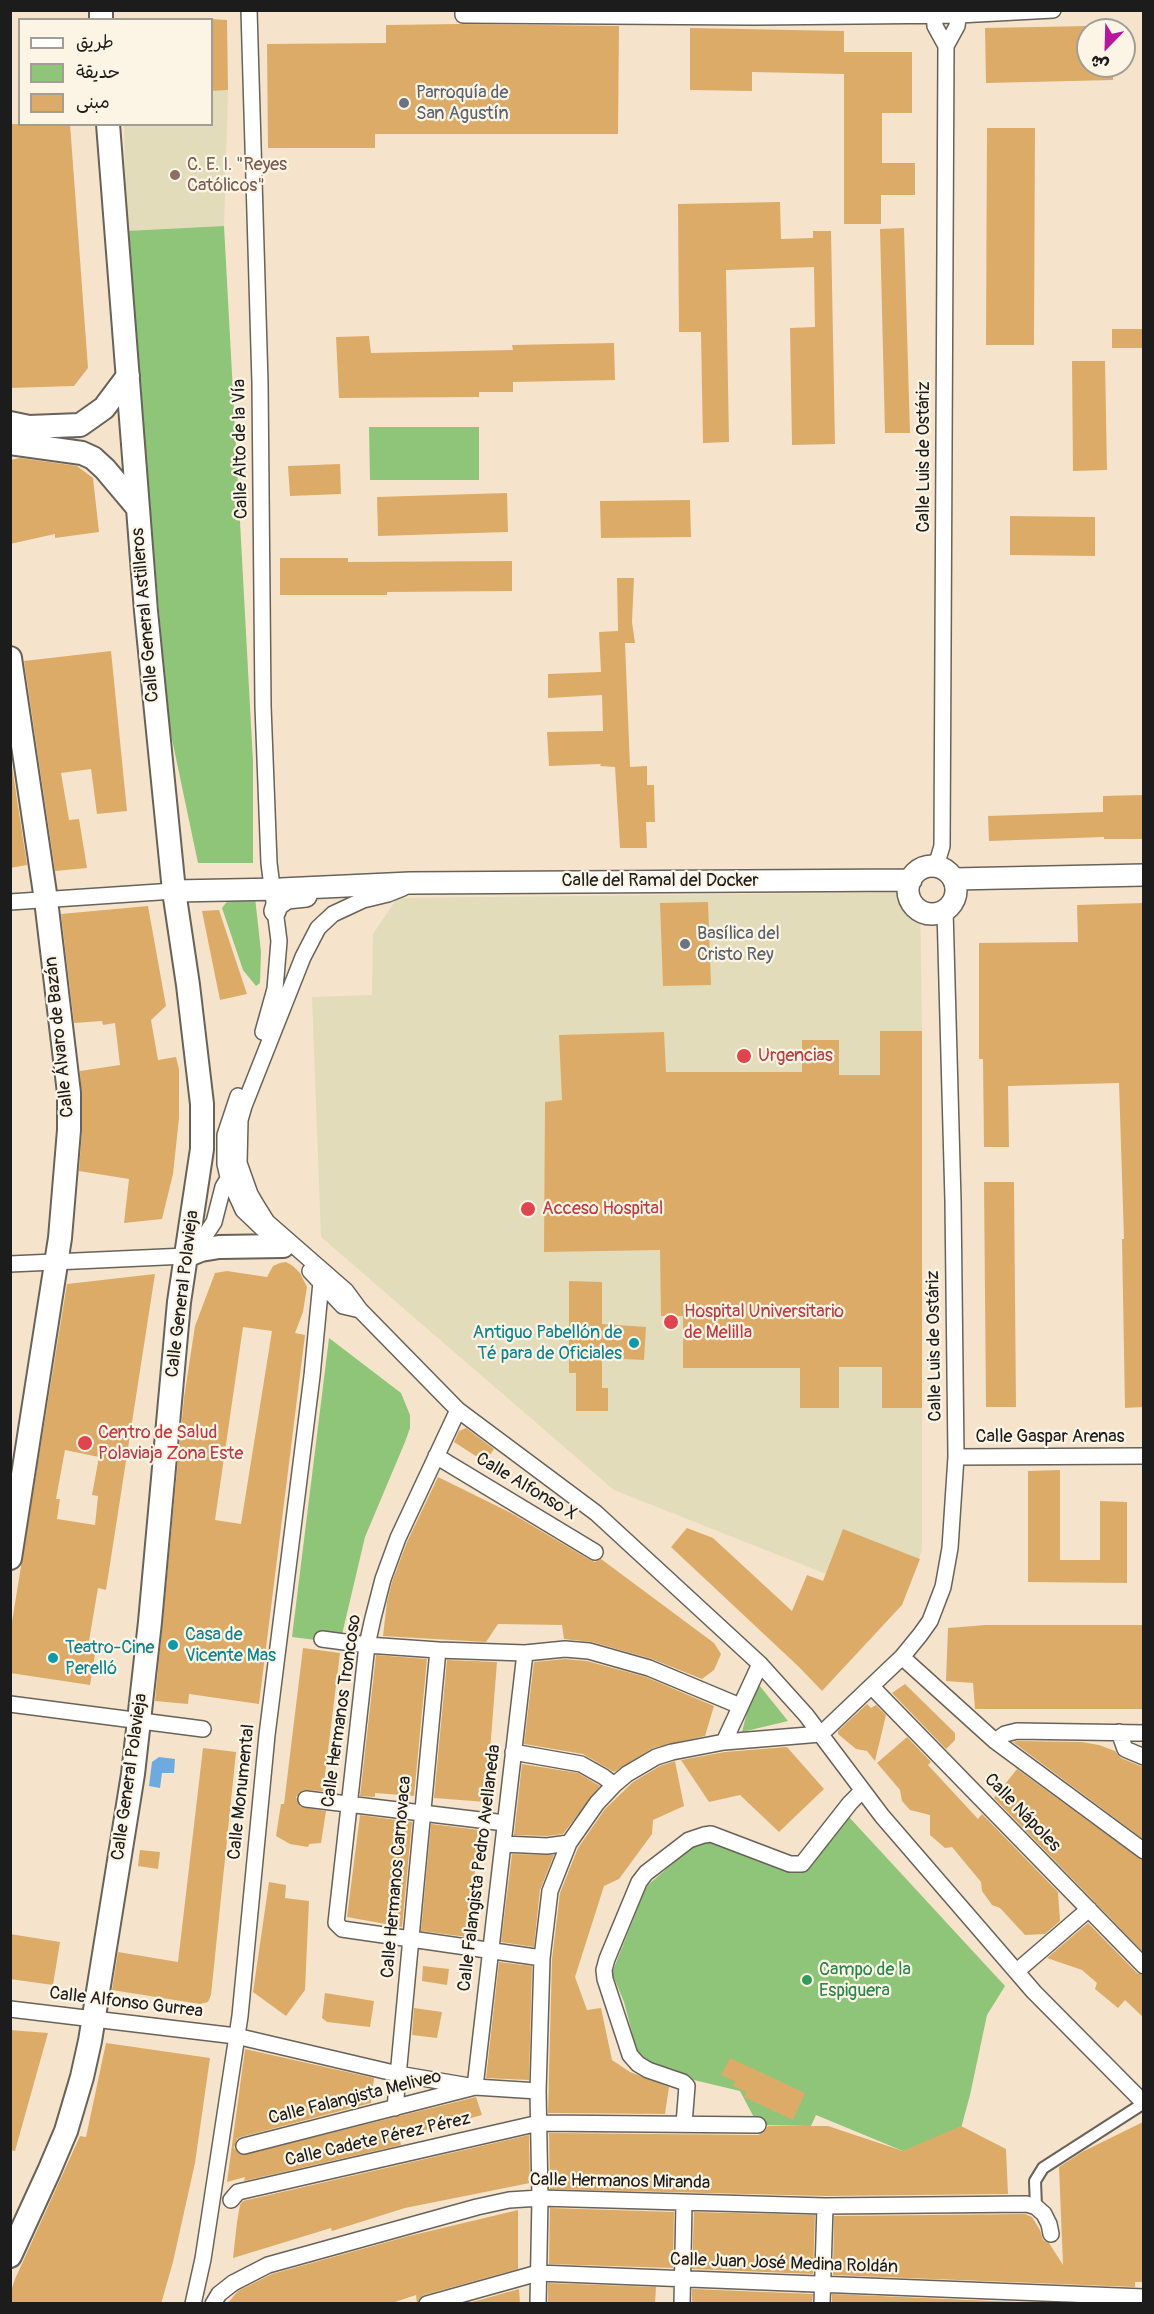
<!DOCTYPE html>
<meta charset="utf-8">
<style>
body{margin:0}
#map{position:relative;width:1154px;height:2314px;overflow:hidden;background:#f5e4cb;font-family:Pangolin,"Playpen Sans Arabic",sans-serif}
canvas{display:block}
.frame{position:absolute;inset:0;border:12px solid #1c1c1c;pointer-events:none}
.legend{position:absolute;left:18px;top:18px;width:195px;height:108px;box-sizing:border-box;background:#fcf5e5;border:2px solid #a29e95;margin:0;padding:8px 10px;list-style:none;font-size:18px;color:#1c1c1c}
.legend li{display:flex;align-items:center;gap:12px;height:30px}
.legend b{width:30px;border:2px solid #a29e95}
.north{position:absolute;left:1076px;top:18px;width:60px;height:60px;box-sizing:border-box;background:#fcf5e5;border:2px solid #a29e95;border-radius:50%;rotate:203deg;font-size:16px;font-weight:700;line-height:24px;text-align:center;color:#1c1c1c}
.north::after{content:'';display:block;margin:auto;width:21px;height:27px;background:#b5179e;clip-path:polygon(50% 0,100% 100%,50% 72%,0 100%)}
</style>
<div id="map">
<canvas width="1154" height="2314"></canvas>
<div class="frame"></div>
<ul class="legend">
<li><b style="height:8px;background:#fff"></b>طريق</li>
<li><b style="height:16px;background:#8ec579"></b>حديقة</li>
<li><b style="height:16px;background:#ddab68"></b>مبنى</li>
</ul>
<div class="north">ش</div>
</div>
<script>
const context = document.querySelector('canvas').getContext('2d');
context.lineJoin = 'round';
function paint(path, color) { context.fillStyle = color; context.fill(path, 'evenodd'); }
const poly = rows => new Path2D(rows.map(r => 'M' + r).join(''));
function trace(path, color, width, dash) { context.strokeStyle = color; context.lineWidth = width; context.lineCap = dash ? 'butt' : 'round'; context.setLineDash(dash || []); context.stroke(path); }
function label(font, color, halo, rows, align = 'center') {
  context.font = font + ' Pangolin,sans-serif'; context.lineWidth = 4.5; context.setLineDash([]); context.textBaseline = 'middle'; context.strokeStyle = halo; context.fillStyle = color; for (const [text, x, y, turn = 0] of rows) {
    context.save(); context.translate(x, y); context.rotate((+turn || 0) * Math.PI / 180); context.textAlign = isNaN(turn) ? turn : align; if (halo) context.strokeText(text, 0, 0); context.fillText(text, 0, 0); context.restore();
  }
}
const built = poly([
 [228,90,224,226,126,231,124,125,212,124,212,91],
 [920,892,922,1031,922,1550,902,1604,614,1490,321,1237,312,997,372,995,373,934,397,898]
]);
const green = poly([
 [224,226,253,762,253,863,198,863,169,725,126,231],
 [369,427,479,427,479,480,370,480],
 [255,897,261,952,260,983,256,986,243,970,222,908,229,899],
 [329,1338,401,1393,410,1415,410,1428,405,1442,365,1537,340,1643,292,1637],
 [755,1680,788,1721,742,1732],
 [849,1817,1005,1986,987,2015,970,2095,960,2132,903,2151,816,2115,811,2126,758,2125,740,2091,681,2077,648,2063,636,2048,624,2002,612,1973,644,1892,648,1885,693,1846,699,1842,720,1839,748,1855,802,1872]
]);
const water = poly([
 [159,1757,175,1759,174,1773,162,1773,160,1788,149,1786,152,1762]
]);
const building = poly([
 [212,19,227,20,228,90,212,91],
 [459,24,619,26,618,134,375,134,375,148,268,148,267,44,386,43,386,25],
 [1088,26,1088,66,1113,66,1113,80,986,83,985,28],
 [690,28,844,31,844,52,912,52,912,113,882,113,882,163,915,163,915,195,881,195,881,224,844,224,844,74,752,72,752,91,690,90],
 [10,124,70,124,88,368,74,386,10,388],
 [987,128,1035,128,1034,345,986,345],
 [780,202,781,239,813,238,813,231,831,231,835,444,792,445,790,328,815,327,814,267,726,270,729,442,703,443,701,332,679,332,678,204],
 [904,228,910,433,885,433,880,229],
 [1112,329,1143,329,1143,348,1112,348],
 [369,336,371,353,513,350,512,345,614,343,615,380,513,382,513,392,479,392,479,397,339,398,336,337],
 [1072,361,1105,361,1107,470,1073,471],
 [20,458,77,466,93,478,99,532,55,538,55,534,10,544,10,460],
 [340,464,341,494,290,496,288,466],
 [507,493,508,532,378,536,377,497],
 [690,500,691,537,601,538,600,501],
 [1010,516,1095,517,1095,556,1010,555],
 [280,558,348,558,348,562,512,561,512,591,387,592,387,595,280,595],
 [617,578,634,578,632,622,635,643,625,643,630,767,647,766,647,785,654,785,655,822,646,822,647,848,620,848,615,767,600,766,601,764,549,766,547,732,603,731,602,695,548,698,548,674,601,672,599,632,618,631],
 [111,651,127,811,97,814,91,769,61,773,69,820,79,819,87,868,55,871,24,661],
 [10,753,27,865,10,868],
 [1143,795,1143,839,1104,839,1104,837,989,841,988,816,1103,812,1103,796],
 [708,902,711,985,663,986,660,903],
 [1143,903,1143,1407,1125,1408,1122,1239,1124,1239,1119,1083,1008,1086,1009,1147,984,1147,983,1059,979,1059,979,943,1078,942,1077,905],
 [148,906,166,1006,151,1020,158,1060,176,1057,179,1069,179,1118,173,1174,162,1219,124,1223,129,1179,79,1171,82,1130,80,1071,120,1065,115,1023,103,1025,102,1021,74,1023,61,914],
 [219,910,247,994,220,1000,202,911],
 [880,1031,922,1031,922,1408,882,1408,882,1367,839,1367,839,1408,800,1408,800,1368,683,1368,683,1316,661,1316,660,1250,544,1252,545,1102,562,1100,559,1035,664,1032,666,1072,802,1072,802,1040,839,1040,839,1075,880,1075],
 [984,1182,1014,1182,1016,1407,986,1407],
 [286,1262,293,1266,300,1273,307,1287,303,1312,295,1333,305,1335,259,1704,189,1694,188,1704,155,1701,184,1398,195,1326,215,1273,227,1271,267,1277,273,1266,280,1263],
 [243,1327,272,1331,241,1524,215,1520],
 [155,1274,106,1590,98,1588,89,1641,97,1642,90,1685,10,1673,10,1634,67,1284],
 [65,1450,99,1457,92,1495,98,1496,95,1525,57,1519,60,1499,56,1499],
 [569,1281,602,1282,602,1324,646,1327,644,1360,602,1358,602,1388,608,1388,608,1411,576,1411,576,1373,569,1373],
 [466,1428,494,1449,485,1462,454,1442,459,1431],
 [1060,1470,1060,1560,1100,1560,1100,1501,1127,1502,1127,1583,1028,1582,1028,1471],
 [438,1477,511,1513,590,1560,595,1562,601,1559,714,1643,721,1654,714,1670,702,1679,652,1659,592,1642,564,1639,562,1625,498,1624,486,1642,383,1636,387,1602,392,1582,407,1542],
 [687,1528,713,1538,792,1611,807,1575,823,1581,843,1529,920,1559,902,1605,822,1691,799,1667,671,1547],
 [986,1625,1143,1625,1143,1709,975,1709,973,1683,946,1681,948,1628],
 [303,1648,340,1653,323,1791,303,1790,296,1797,301,1807,326,1811,321,1843,309,1844,308,1847,290,1844,276,1836,281,1804,284,1804],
 [376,1655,427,1659,414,1796,375,1793,375,1797,360,1796],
 [565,1659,587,1661,646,1677,714,1706,705,1736,653,1748,614,1772,583,1754,524,1744,534,1662],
 [447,1660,497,1662,486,1802,434,1798],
 [905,1684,955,1733,955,1740,946,1749,892,1693],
 [867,1704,871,1708,876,1705,886,1715,875,1761,867,1751,856,1749,838,1734,838,1731],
 [907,1737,931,1762,928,1765,978,1819,982,1814,1058,1892,1060,1921,1045,1934,1025,1935,1000,1908,992,1905,982,1891,981,1882,952,1847,945,1848,930,1835,930,1815,910,1810,902,1801,900,1790,877,1763],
 [1018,1741,1082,1742,1099,1745,1115,1751,1121,1758,1143,1767,1143,1839,1013,1742],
 [787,1747,824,1789,779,1832,740,1795,709,1802,681,1760,725,1752],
 [203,1748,236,1752,211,1995,208,2002,200,2004,112,1990,118,1952,178,1962],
 [675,1761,684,1806,653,1820,652,1834,619,1879,604,1886,575,1977,587,2010,601,2008,612,2060,630,2072,669,2087,665,2114,548,2113,552,1959,560,1893,578,1848,605,1809,633,1782,660,1766],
 [522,1764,578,1773,600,1786,563,1834,547,1836,514,1835],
 [1017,1769,1143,1861,1143,1952,994,1798],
 [360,1815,412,1822,402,1927,347,1917],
 [431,1824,480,1830,467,1937,421,1931],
 [140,1850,160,1852,158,1869,138,1866],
 [512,1854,554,1855,540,1890,534,1947,501,1942],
 [269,1882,286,1885,285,1898,309,1901,305,1990,286,2016,253,1992],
 [1088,1923,1137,1973,1143,1975,1143,2017,1125,2000,1118,2008,1095,1989,1097,1983,1082,1970,1047,1958],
 [10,1934,60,1942,53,1985,10,1979],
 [499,1962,532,1966,529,2080,486,2078],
 [423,1966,449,1969,447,1985,422,1981],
 [325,1993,374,2001,370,2027,327,2022,322,2018],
 [414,2008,442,2012,437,2038,412,2035],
 [10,2030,48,2033,15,2151,10,2150],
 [106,2043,210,2058,195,2163,173,2262,161,2304,10,2304,10,2294,15,2279,80,2136,86,2137],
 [245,2049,374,2078,371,2103,241,2137,237,2139,234,2148,242,2155,476,2097,482,2115,399,2137,401,2145,244,2181,245,2177,227,2182],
 [730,2058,805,2093,793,2120,744,2097,746,2092,733,2086,735,2081,721,2075],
 [1143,2122,1143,2282,1135,2282,1135,2287,833,2275,834,2216,1025,2214,1032,2217,1040,2230,1043,2240,1049,2243,1063,2265,1059,2167,1082,2152],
 [768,2126,828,2126,903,2151,961,2126,1006,2149,1008,2194,825,2196,550,2189,549,2133,758,2135,763,2133],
 [529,2135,530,2183,405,2208,332,2231,331,2228,233,2258,237,2222,240,2205,243,2201],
 [550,2208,674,2212,673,2268,549,2264],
 [518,2210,518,2269,424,2295,420,2298,417,2304,416,2295,389,2304,227,2304,238,2291,272,2274,409,2236],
 [694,2212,815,2215,813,2274,692,2269],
 [548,2283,656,2287,655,2304,548,2304],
 [519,2289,520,2304,465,2304],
 [692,2289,813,2294,812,2304,692,2304],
 [832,2294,1062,2304,832,2304]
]);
const pedestrian = poly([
 [1036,2207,1035,2181,1043,2168,1144,2103]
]);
const minor = poly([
 [249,10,260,383,263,706,269,863,279,941,275,989,263,1032],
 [463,10,463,15,755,17,959,15,1053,10],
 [934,10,935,26,946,46,942,846,936,866],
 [946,46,957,26,959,10],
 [403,888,388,894,363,900,333,914,318,928,303,957,244,1106,240,1120,239,1163,250,1194,257,1206,267,1222,346,1291,360,1310,458,1410,596,1513,760,1664,806,1715,882,1816,1034,1992,1144,2103],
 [10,902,174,891],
 [238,1096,225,1135,225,1164,228,1177,243,1210,265,1231],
 [10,1264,186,1256,204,1237,214,1222,223,1187,232,1172],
 [310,1271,343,1306,360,1310],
 [458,1410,398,1538,383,1579,373,1618,367,1645,336,1923,342,1929,542,1958],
 [436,1456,595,1552],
 [956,1457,1144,1456],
 [322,1639,367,1645,438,1650,525,1653,565,1649,589,1651,649,1668,740,1706],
 [902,1657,995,1741,1144,1851],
 [872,1687,1144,1966],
 [10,1704,203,1729],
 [1119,1732,1125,1749,1144,1757],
 [995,1741,1005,1734,1017,1731,1144,1733],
 [724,1742,760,1664],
 [513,1752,581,1764,604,1777,614,1785],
 [306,1799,505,1823],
 [503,1844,547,1846,569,1843],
 [1017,1971,1089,1909],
 [10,2009,236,2036,398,2074,475,2087,538,2091],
 [395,2108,438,1650],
 [684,2124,687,2086,683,2082,648,2070,638,2064,630,2055,605,1979,604,1970,607,1959,639,1882,646,1873,689,1840,704,1835,711,1834,790,1864,802,1864,850,1803,862,1791],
 [244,2146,475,2087,525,1653],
 [231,2200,238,2192,539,2123,758,2125],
 [193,2304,203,2259,240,2016,267,1735,312,1376,321,1282],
 [213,2304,219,2294,233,2283,268,2265,477,2207,509,2200,540,2198,825,2206,1027,2204,1036,2207,1044,2214,1049,2224,1051,2234],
 [427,2304,538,2273,1144,2297],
 [538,2304,540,2198,538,2091,542,1958,550,1891,569,1843,597,1803,614,1785,627,1774,656,1757,672,1752,724,1742,821,1734,902,1657,920,1635,930,1621,943,1587,950,1548,956,1457,953,1201,945,910],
 [682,2304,684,2203],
 [822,2304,825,2206]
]);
const secondary = poly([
 '908 890a24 24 0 1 1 48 0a24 24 0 1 1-48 0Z',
 [954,879,1144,875],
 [174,891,281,889,410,883,911,880],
 [275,911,277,905,287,898,306,896]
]);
const primary = poly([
 [101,10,101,20],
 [10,423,29,427,80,425,104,408,128,376],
 [10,443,82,453,93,458,105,469,137,507],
 [10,658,46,900,69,1093,69,1130,60,1238,10,1558],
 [186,1256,201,1250,219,1247,283,1246],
 [10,2256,49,2171,66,2131,82,2077,90,2041,133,1774,150,1622,179,1302,202,1149,202,1104,188,985,174,891,146,611,108,124]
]);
const markers = [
 [404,103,6,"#6b7280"],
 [175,175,6,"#8d6e63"],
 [685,944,6,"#6b7280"],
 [744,1056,8,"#e0444e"],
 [528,1209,8,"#e0444e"],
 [671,1322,8,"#e0444e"],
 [634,1343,6,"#0f9aa8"],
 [85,1443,8,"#e0444e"],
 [173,1645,6,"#0f9aa8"],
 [53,1658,6,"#0f9aa8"],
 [807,1980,6,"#2e9e5b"]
];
const worshipNames = [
 ["Parroquía de",416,93],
 ["San Agustín",416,114],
 ["Basílica del",697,934],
 ["Cristo Rey",697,955]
];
const educationNames = [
 ["C. E. I. \"Reyes",187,165],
 ["Católicos\"",187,186]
];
const streetNames = [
 ["Calle Alto de la Vía",241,449,-91],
 ["Calle Luis de Ostáriz",924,457,-90],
 ["Calle General Astilleros",146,615,-95],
 ["Calle del Ramal del Docker",660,881],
 ["Calle Álvaro de Bazán",60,1037,-96],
 ["Calle General Polavieja",183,1294,-83],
 ["Calle Luis de Ostáriz",935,1346,-91],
 ["Calle Gaspar Arenas",1050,1437],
 ["Calle Alfonso X",526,1487,31],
 ["Calle Hermanos Troncoso",342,1711,-82],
 ["Calle General Polavieja",130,1777,-82],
 ["Calle Monumental",242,1792,-84],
 ["Calle Nápoles",1022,1813,46],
 ["Calle Falangista Pedro Avellaneda",480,1868,-83],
 ["Calle Hermanos Carnovaca",397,1877,-85],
 ["Calle Alfonso Gurrea",126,2003,7],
 ["Calle Falangista Meliveo",355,2098,-14],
 ["Calle Cadete Pérez Pérez",378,2140,-13],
 ["Calle Hermanos Miranda",620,2182,1],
 ["Calle Juan José Medina Roldán",784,2264,2]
];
const healthNames = [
 ["Urgencias",758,1056],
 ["Acceso Hospital",542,1209],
 ["Hospital Universitario",684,1312],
 ["de Melilla",684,1333],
 ["Centro de Salud",98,1433],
 ["Polaviaja Zona Este",98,1454]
];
const cultureNames = [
 ["Antiguo Pabellón de",622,1333,"right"],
 ["Té para de Oficiales",622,1354,"right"],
 ["Casa de",185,1635],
 ["Vicente Mas",185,1656],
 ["Teatro-Cine",65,1648],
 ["Perelló",65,1669]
];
const leisureNames = [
 ["Campo de la",819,1970],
 ["Espiguera",819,1991]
];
paint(built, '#e2dcba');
paint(green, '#8ec579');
paint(water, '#6eaadf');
paint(building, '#ddab68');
trace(pedestrian, '#686259', 14);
trace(minor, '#686259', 18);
trace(secondary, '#686259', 24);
trace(primary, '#686259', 26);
trace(pedestrian, '#fff', 10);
trace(minor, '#fff', 15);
trace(secondary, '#fff', 21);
trace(primary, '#fff', 22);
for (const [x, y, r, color] of markers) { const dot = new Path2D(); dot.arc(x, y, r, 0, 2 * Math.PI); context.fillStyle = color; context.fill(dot); trace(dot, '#fcf5e5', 2); }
label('18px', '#5b616d', '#fcf5e5', worshipNames, 'left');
label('18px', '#785e54', '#fcf5e5', educationNames, 'left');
label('18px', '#1c1c1c', '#fcf5e5', streetNames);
label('18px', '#be3a42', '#fcf5e5', healthNames, 'left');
label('18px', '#0d838f', '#fcf5e5', cultureNames, 'left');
label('18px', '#27864d', '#fcf5e5', leisureNames, 'left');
</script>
